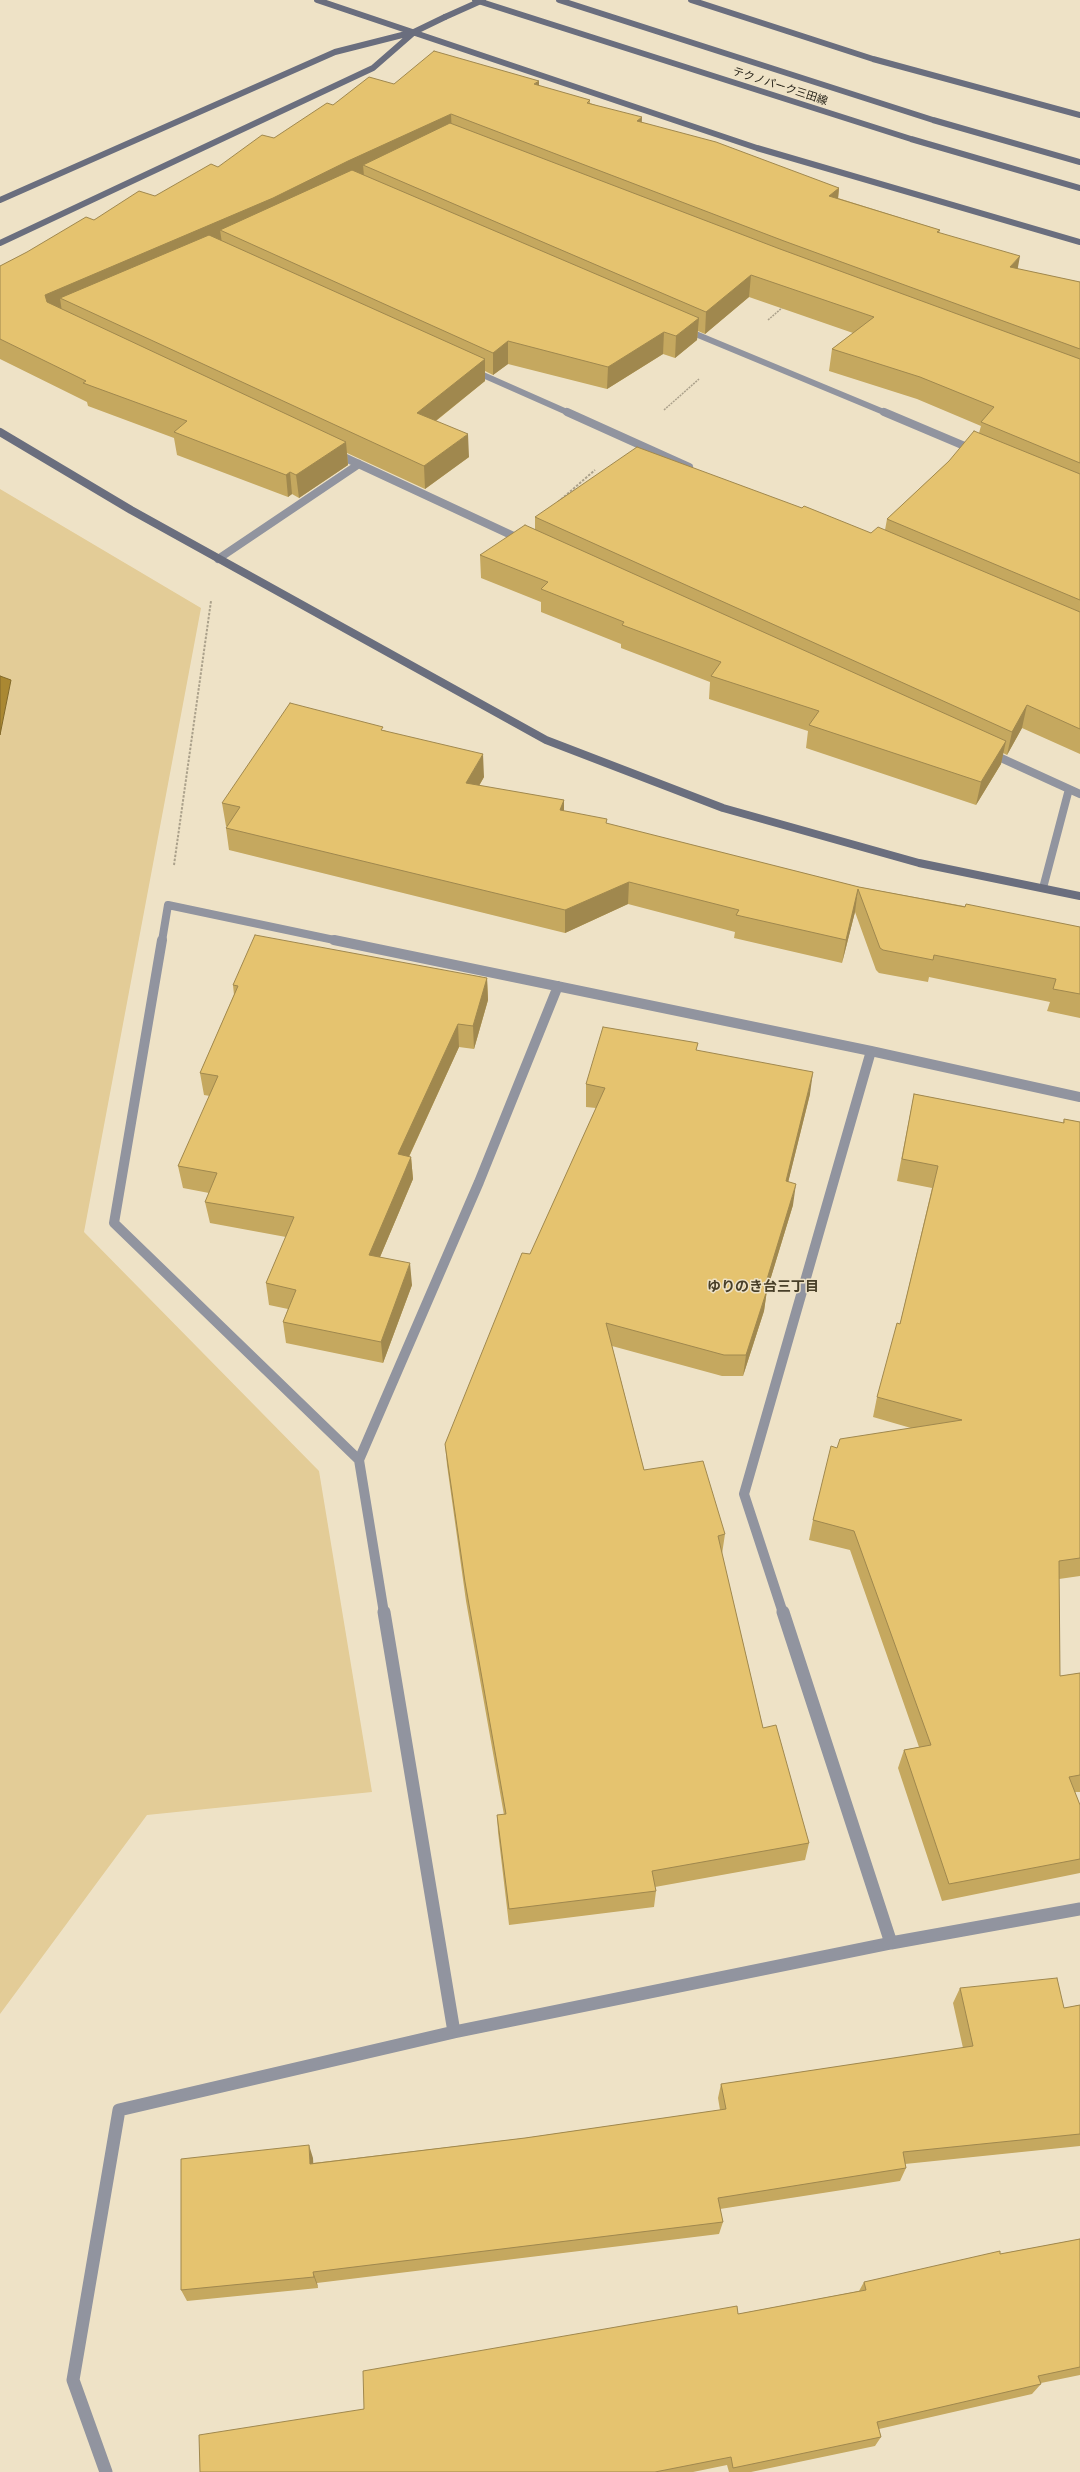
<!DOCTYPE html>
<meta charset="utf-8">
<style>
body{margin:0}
canvas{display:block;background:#eee2c6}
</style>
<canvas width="1080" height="2472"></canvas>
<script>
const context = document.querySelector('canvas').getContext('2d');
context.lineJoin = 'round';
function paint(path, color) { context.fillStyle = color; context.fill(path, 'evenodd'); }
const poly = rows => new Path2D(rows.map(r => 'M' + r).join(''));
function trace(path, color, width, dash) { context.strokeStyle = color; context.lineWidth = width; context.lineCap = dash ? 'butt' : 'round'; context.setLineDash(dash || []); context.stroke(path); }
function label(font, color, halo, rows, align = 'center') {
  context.font = font + ' "Nunito Sans","Noto Sans JP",sans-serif'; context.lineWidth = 3; context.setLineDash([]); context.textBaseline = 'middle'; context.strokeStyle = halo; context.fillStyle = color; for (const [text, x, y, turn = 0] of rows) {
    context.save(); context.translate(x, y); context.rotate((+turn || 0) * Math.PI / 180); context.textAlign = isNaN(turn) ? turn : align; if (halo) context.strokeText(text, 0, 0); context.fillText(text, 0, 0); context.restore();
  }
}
const green = poly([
 [0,489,201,608,84,1232,319,1471,372,1792,147,1815,0,2014]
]);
const water = poly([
 [0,676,11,680,0,735,0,676]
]);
const pathFar1 = poly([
 [768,320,783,307],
 [664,410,699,379]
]);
const path = poly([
 [558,502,595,470],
 [174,865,211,601]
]);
const streetFar3 = poly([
 [686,330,886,413],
 [474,371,569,413]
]);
const streetFar2 = poly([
 [567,412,689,467],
 [884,412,974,450],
 [335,453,522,540],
 [218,559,359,464],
 [990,753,1080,794],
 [1043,888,1069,789],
 [162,941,168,905,339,941]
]);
const streetFar1 = poly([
 [162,940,114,1223,359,1460,384,1613],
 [334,940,871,1051,1080,1097],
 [359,1460,479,1182,558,986],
 [783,1613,744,1494,871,1051]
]);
const street = poly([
 [783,1612,891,1943],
 [454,2032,891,1943,1080,1909],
 [106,2472,73,2380,119,2110,454,2032,384,1612]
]);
const secondaryFar1 = poly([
 [317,0,757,148,1080,242],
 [475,0,911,139,1080,188],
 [559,0,933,120,1080,162],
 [691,0,873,59,1080,115],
 [0,200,335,52,414,32,445,17],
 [0,243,373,68,412,34]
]);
const secondary = poly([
 [0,432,131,510,546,740,723,808,919,863,1080,896]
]);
const secondaryBridge = poly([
 [445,17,483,0]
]);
const wall = poly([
 [394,84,539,86,590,100,590,103,641,122,839,188,838,198,940,230,939,233,1018,269,1080,282,1080,754,1022,728,1007,755,1003,753,1001,764,976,805,806,748,808,731,709,699,710,682,621,648,621,644,541,612,541,602,481,578,480,555,535,529,535,517,802,508,871,533,885,530,887,519,979,433,981,426,917,399,829,371,832,349,853,333,749,297,705,334,698,331,697,340,675,358,663,354,607,389,508,364,493,375,485,371,485,381,436,421,469,457,425,489,347,453,348,465,299,498,292,494,288,497,177,455,174,438,88,406,87,402,0,359,0,266,94,220,155,196,218,167,274,138,333,105],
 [384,730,484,777,479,786,564,800,564,811,607,824,859,887,1080,927,1080,1018,1047,1011,1050,1002,929,977,928,982,879,973,876,970,855,912,842,963,734,938,735,932,628,904,565,933,229,850,226,828,227,826,226,826,222,803],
 [487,978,488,1000,474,1049,459,1047,409,1157,411,1157,413,1179,380,1257,412,1285,383,1363,286,1343,283,1322,288,1309,269,1305,266,1283,286,1237,210,1223,205,1202,209,1193,183,1188,178,1166,210,1096,204,1095,200,1073,234,995,233,985],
 [698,1051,810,1094,788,1182,793,1205,767,1290,764,1311,743,1376,722,1376,612,1346,644,1470,725,1534,722,1554,763,1728,809,1843,805,1860,655,1887,656,1891,654,1907,509,1925,498,1832,497,1815,504,1815,466,1601,447,1465,445,1444,596,1108,586,1107,586,1084],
 [914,1094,1063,1123,1064,1119,1080,1122,1080,1576,1059,1579,1060,1676,1080,1673,1080,1792,1075,1792,1080,1805,1080,1873,942,1901,898,1768,904,1750,919,1747,850,1550,809,1540,813,1520,837,1448,911,1428,873,1417,877,1397,900,1324,932,1188,897,1181],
 [960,1988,1064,2008,1080,2005,1080,2146,905,2164,906,2168,900,2181,720,2209,723,2222,719,2234,317,2283,318,2288,187,2301,181,2290,313,2158,313,2163,525,2138,720,2110,718,2098,721,2084,963,2048,953,2003],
 [1080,2239,1080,2375,1041,2383,1041,2384,1032,2394,879,2429,881,2437,875,2446,751,2472,729,2472,727,2465,693,2472,200,2472,364,2409,738,2314,859,2291,864,2282,1000,2254]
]);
const shadedWall = poly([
 [539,81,539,102,534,84],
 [451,114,452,136,363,165,364,176,220,230,222,243,60,298,62,312,50,317,45,295],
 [642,117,641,139,637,121],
 [839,188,837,210,829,196],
 [1020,256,1016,278,1010,267],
 [751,275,749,297,705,334,706,312],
 [699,318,697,340,675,358,676,336],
 [664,332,663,354,607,389,608,367],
 [508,341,508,364,493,375,493,353],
 [485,359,485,381,418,435,417,413],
 [468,434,469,457,425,489,424,466],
 [346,442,348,465,299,498,296,475],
 [290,472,292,494,288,497,286,475],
 [1027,705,1022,728,1007,755,1012,732],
 [1006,741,1001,764,976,805,981,782],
 [483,754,484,777,467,806,466,783],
 [564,800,564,823,560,810],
 [629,882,628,904,565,933,565,910],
 [858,889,855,912,842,963,846,940],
 [487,978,488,1000,474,1049,473,1026],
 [458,1024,459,1047,400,1176,398,1154],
 [813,1072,810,1094,783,1203,786,1181],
 [411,1157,413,1179,372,1276,369,1255],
 [796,1184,793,1205,761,1310,764,1289],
 [410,1263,412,1285,383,1363,381,1342],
 [767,1290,764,1311,743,1376,746,1355],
 [309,2145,313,2158,314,2176,310,2164],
 [313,2272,317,2283,318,2288,314,2277]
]);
const building = poly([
 [434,51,539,81,534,84,590,100,587,103,642,117,637,121,716,142,839,188,829,196,940,230,937,232,1020,256,1010,267,1080,282,1080,349,784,241,451,114,348,161,273,198,45,295,47,302,346,442,296,475,290,472,286,475,174,432,187,421,83,383,86,381,0,339,0,266,27,252,86,217,94,220,139,191,155,196,211,164,218,167,262,135,274,138,327,103,333,105,369,77,394,84,434,51],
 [450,123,780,249,1080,359,1080,463,981,422,994,407,920,377,832,349,874,317,751,275,706,312,363,165,450,123],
 [352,170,699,318,676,336,664,332,608,367,508,341,493,353,220,230,352,170],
 [209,235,485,359,417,413,468,434,424,466,60,298,209,235],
 [974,431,1080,474,1080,600,887,519,949,461,974,431],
 [637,447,802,508,804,506,871,533,878,527,1080,612,1080,729,1027,705,1012,732,535,517,637,447],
 [525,525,1006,741,981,782,809,725,819,711,711,676,721,662,622,625,624,622,541,589,548,582,480,555,525,525],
 [290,703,383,727,381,730,483,754,466,783,564,800,560,810,607,819,606,823,859,887,965,907,966,904,1080,927,1080,994,1053,989,1056,979,934,955,933,960,883,950,880,948,858,889,846,940,736,915,739,910,629,882,565,910,226,828,240,807,222,803,290,703],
 [255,935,487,978,473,1026,458,1024,398,1154,411,1157,369,1255,410,1263,381,1342,283,1322,296,1290,266,1283,294,1217,205,1202,217,1173,178,1166,218,1076,200,1073,238,986,233,985,255,935],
 [603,1027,698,1043,696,1050,813,1072,786,1181,796,1184,764,1289,767,1290,746,1355,724,1355,606,1323,644,1470,703,1461,725,1534,718,1536,763,1728,776,1725,809,1843,652,1871,656,1891,509,1909,497,1815,506,1814,465,1582,445,1444,522,1253,530,1254,605,1088,586,1084,603,1027],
 [914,1094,1064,1123,1064,1119,1080,1122,1080,1558,1059,1561,1060,1676,1080,1673,1080,1775,1069,1777,1080,1805,1080,1859,949,1884,904,1750,931,1745,854,1531,813,1520,831,1446,837,1448,840,1439,962,1420,877,1397,897,1323,900,1324,938,1166,902,1159,914,1094],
 [1057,1978,1064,2008,1080,2005,1080,2134,903,2152,906,2168,718,2198,723,2222,313,2272,314,2277,181,2290,181,2159,309,2145,310,2164,525,2138,726,2109,721,2084,973,2046,960,1988,1057,1978],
 [1080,2239,1080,2367,1038,2376,1041,2384,877,2422,881,2437,733,2468,731,2457,655,2472,200,2472,199,2435,364,2409,363,2371,737,2306,738,2314,866,2290,864,2282,1000,2251,1000,2254,1080,2239]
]);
const farStreetnames = [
 ["テクノパーク三田線",780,87,18]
];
const neighbourhoodNames = [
 ["ゆりのき台三丁目",763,1288]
];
paint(green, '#e3cc97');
paint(water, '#aa8832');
trace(water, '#82692a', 1);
trace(pathFar1, '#aba18b', 1.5, [2, 1]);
trace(path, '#aba18b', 2, [2.5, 1.5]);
trace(streetFar3, '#91949f', 6);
trace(streetFar2, '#91949f', 8);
trace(streetFar1, '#91949f', 10);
trace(street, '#91949f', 13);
trace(secondaryFar1, '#6a6e7e', 6);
trace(secondary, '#6a6e7e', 8);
trace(secondaryBridge, '#6a6e7e', 6);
paint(wall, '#c5a85f');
paint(shadedWall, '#a0884e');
paint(building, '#e5c36f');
trace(building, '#a0884e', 1);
label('11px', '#252117', '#eee2c6', farStreetnames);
label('bold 14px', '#483f28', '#eee2c6', neighbourhoodNames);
</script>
